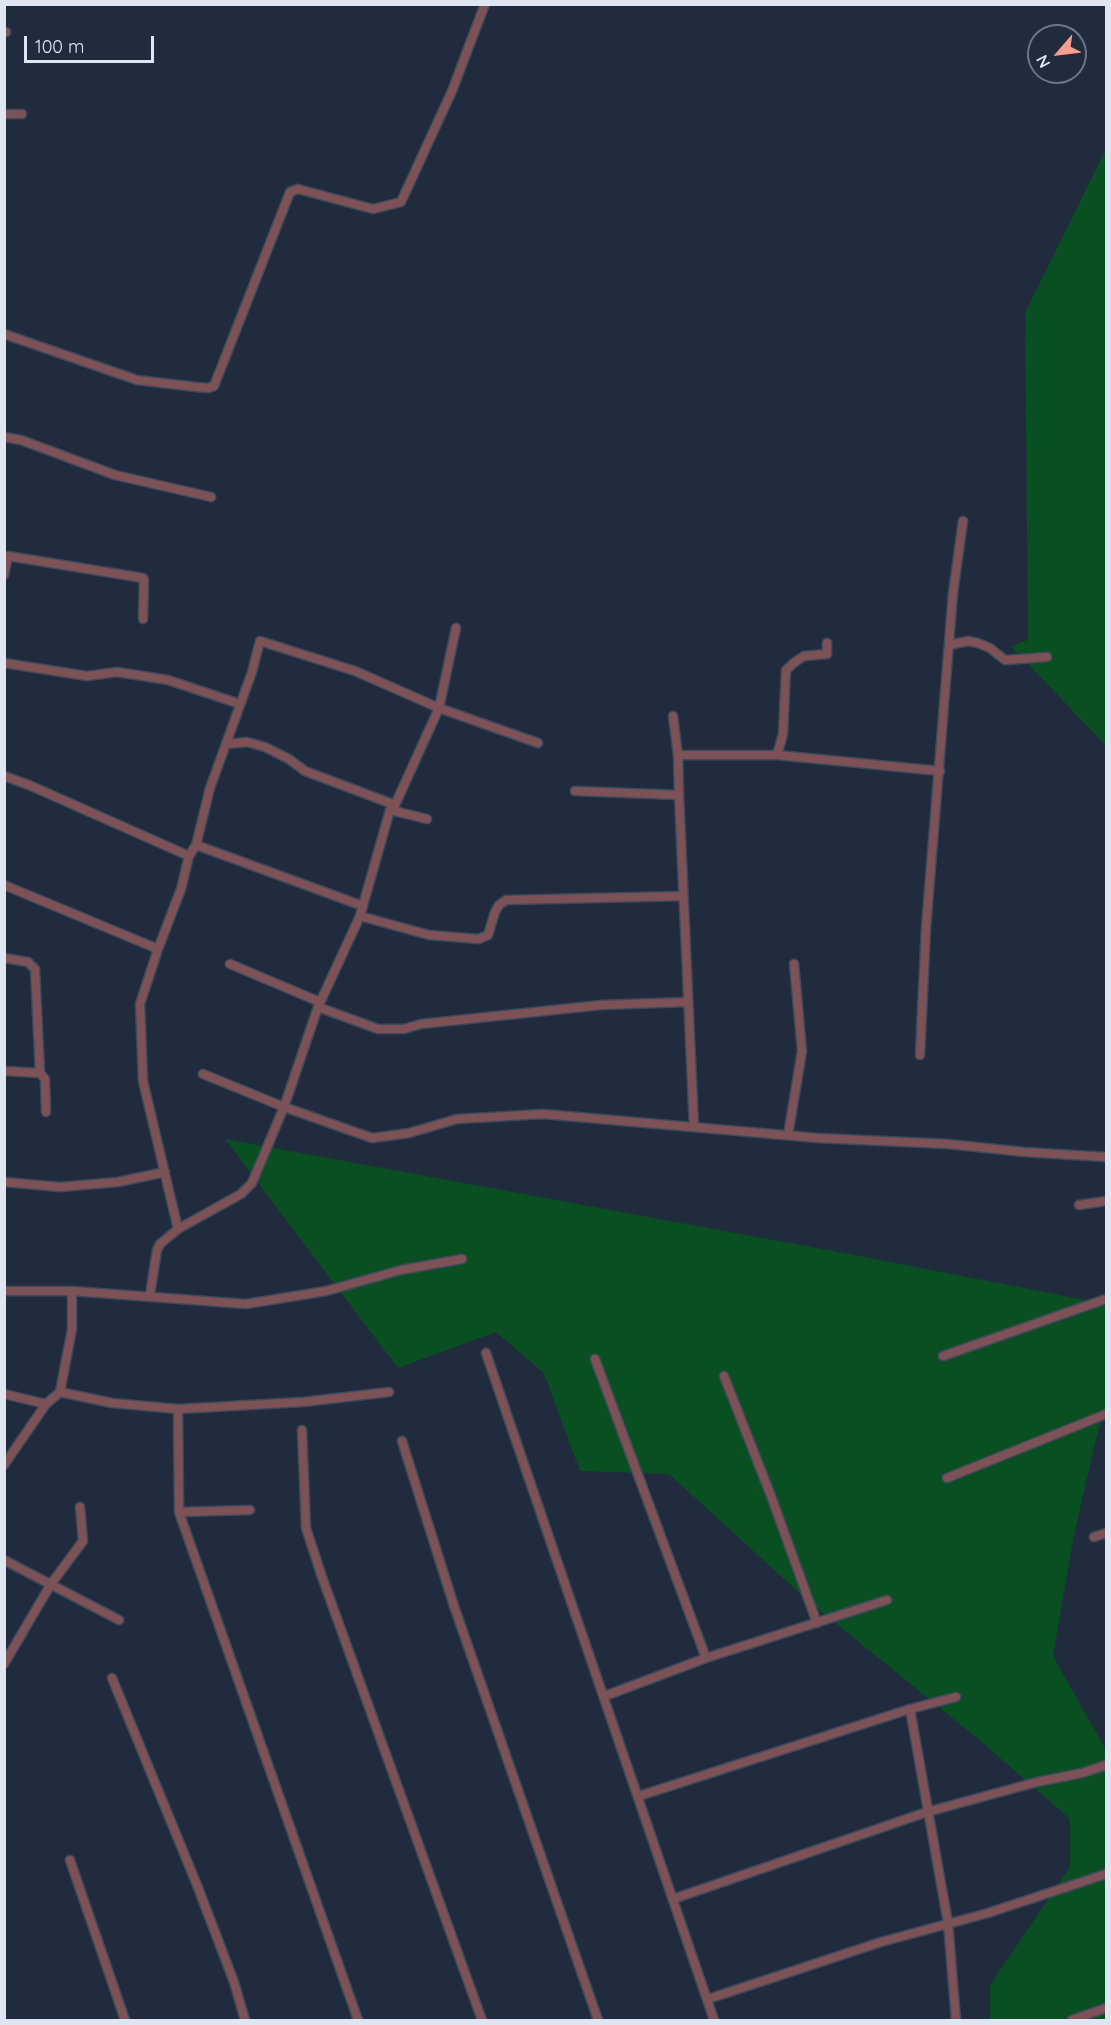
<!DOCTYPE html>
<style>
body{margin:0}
#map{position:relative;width:1111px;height:2025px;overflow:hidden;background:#212b3e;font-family:Quicksand,sans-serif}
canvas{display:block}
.frame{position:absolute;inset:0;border:6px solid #dfe6f2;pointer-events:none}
.north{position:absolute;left:1027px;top:24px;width:60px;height:60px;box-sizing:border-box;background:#212b3e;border:2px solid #6d7686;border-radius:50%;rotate:242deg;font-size:16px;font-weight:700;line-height:24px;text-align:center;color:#dfe6f2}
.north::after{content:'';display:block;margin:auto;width:21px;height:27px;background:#f59d8e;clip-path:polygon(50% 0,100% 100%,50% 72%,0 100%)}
.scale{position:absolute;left:24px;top:36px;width:130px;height:27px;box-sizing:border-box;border:3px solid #dfe6f2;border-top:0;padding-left:8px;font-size:18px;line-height:21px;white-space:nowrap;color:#dfe6f2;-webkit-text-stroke:4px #212b3e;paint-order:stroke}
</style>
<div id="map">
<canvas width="1111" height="2025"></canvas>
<div class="frame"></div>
<div class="north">N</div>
<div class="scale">100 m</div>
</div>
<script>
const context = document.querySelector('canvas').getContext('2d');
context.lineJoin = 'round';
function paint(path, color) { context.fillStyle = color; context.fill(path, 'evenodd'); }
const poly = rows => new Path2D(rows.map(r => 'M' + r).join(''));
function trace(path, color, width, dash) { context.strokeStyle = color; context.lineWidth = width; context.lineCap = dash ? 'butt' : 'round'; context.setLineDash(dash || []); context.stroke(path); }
const green = poly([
 [1106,149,1106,746,1011,646,1028,640,1025,313],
 [225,1139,844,1253,1106,1304,1106,1404,1094,1447,1074,1535,1053,1656,1106,1750,1106,2020,990,2020,990,1985,1070,1867,1070,1819,983,1743,806,1599,669,1474,580,1471,544,1373,496,1332,398,1368]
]);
const minor = poly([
 [4,32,6,32],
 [4,114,22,114],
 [4,334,137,380,196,387,208,388,214,386,290,192,298,189,373,209,401,202,452,91,485,4],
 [4,437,21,440,115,475,211,497],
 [4,575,8,556,143,578,144,580,143,619],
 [949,645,968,641,978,643,990,648,1005,660,1047,657],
 [4,663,87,676,117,672,168,680,240,704],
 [673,716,678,755,679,795],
 [226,744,247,742,265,747,289,759,305,771,395,805],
 [678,755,777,755,940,771],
 [777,755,783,734,786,670,795,662,804,656,827,654,827,643],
 [4,776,29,785,189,856],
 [575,791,679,795,694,1127],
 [390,810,395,805,439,708,538,743],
 [196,845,363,906],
 [4,885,158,949],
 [360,916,429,935,479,939,488,935,495,912,499,905,506,900,683,896],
 [4,958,28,962,35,969,40,1073,4,1071],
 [230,964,320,1002],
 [318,1007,378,1029,404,1029,421,1024,601,1005,687,1002],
 [920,1055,926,928,953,593,963,521],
 [40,1073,45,1079,46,1112],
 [203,1074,284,1107,372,1138,409,1133,457,1119,543,1114,818,1138,948,1144,1024,1152,1106,1157],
 [788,1135,802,1051,794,964],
 [4,1182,60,1187,118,1182,165,1172],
 [1079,1205,1106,1201],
 [178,1229,143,1081,140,1004,158,949,181,889,189,856,196,845,210,788,252,672,260,641,355,671,439,708,456,628],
 [4,1291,72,1291,246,1304,326,1291,401,1270,462,1259],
 [150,1295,157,1250,160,1244,178,1229,241,1194,252,1183,284,1107,318,1007,360,916,390,810,427,819],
 [486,1353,714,2020],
 [943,1356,1106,1299],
 [595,1359,706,1658],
 [724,1376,771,1496,817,1623],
 [60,1392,112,1403,178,1409,303,1402,389,1392],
 [4,1394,46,1404],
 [178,1409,179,1512,250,1510],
 [302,1430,306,1528,322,1577,482,2020],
 [402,1441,454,1606,598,2020],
 [4,1465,46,1404,60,1392,72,1329,72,1291],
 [947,1478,1106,1414],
 [179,1512,358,2020],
 [1094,1537,1106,1533],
 [4,1560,119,1620],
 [4,1664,51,1584,83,1541,80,1507],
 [112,1678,197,1885,234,1982,245,2020],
 [605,1696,706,1658,887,1600],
 [910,1709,948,1923,956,2020],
 [639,1796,910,1709,956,1697],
 [70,1860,125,2020],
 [673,1899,927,1812,1037,1782,1082,1773,1106,1765],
 [708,1999,881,1942,988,1913,1106,1874],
 [1072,2020,1106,2008]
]);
paint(green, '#094f21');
trace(minor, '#3f495b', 11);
trace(minor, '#7d5257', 8);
</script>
